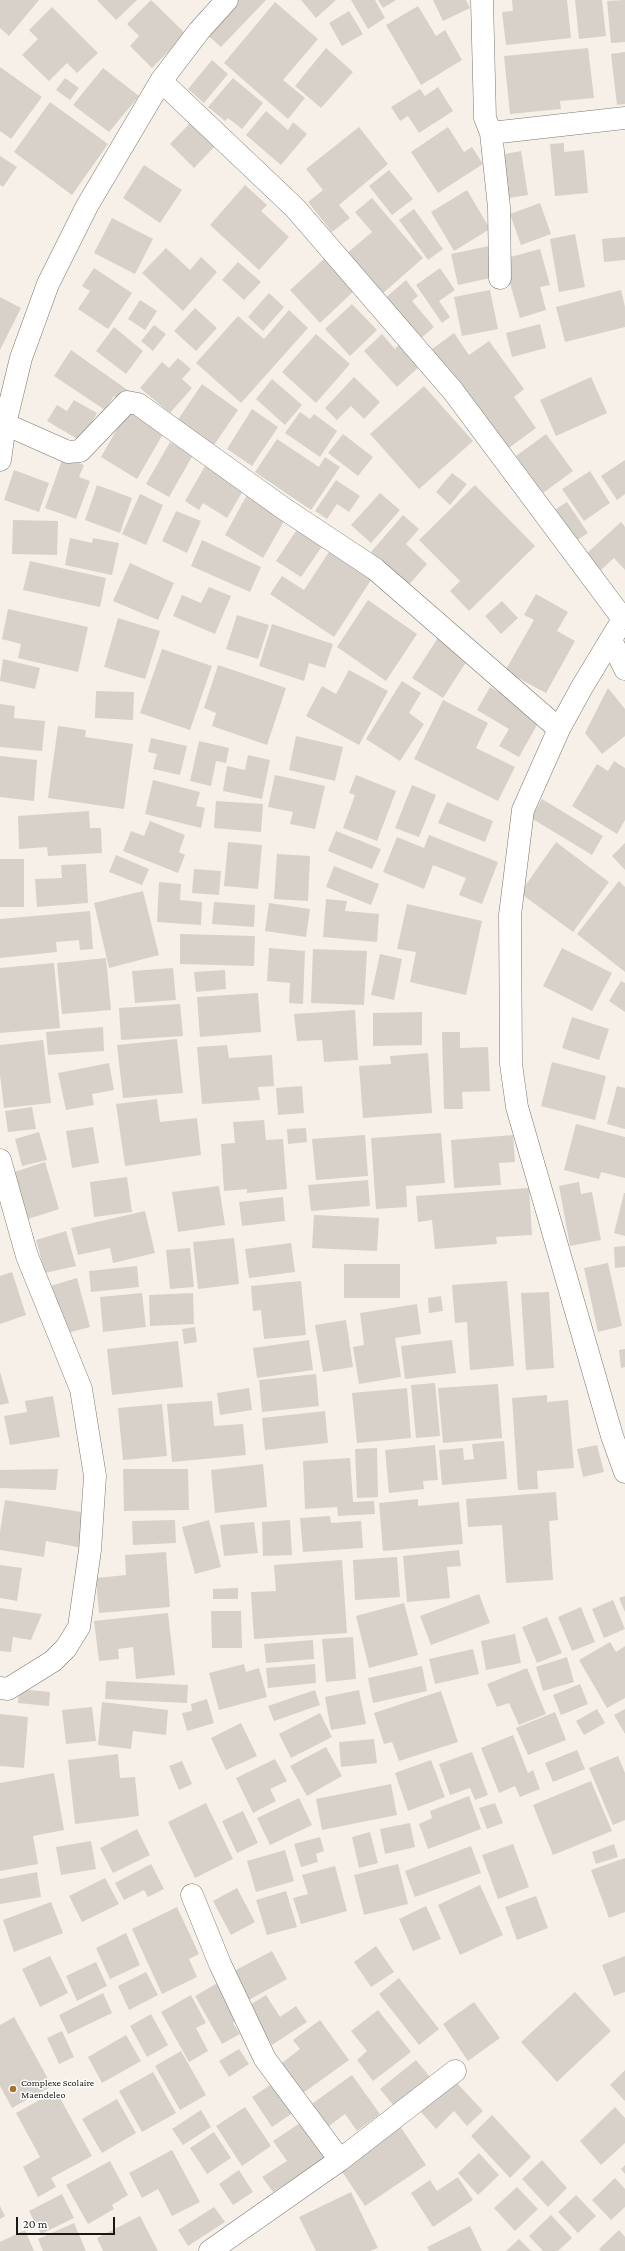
<!DOCTYPE html>
<style>
body{margin:0}
#map{position:relative;width:625px;height:2251px;overflow:hidden;background:#f7f0e9;font-family:"Crimson Pro",serif}
canvas{display:block}
.scale{position:absolute;left:16px;top:2217px;width:99px;height:18px;box-sizing:border-box;border:2px solid #1a1815;border-top:0;padding-left:5px;font-size:12px;line-height:14px;white-space:nowrap;color:#1a1815;-webkit-text-stroke:3px #fff;paint-order:stroke}
</style>
<div id="map">
<canvas width="625" height="2251"></canvas>
<div class="scale">20 m</div>
</div>
<script>
const context = document.querySelector('canvas').getContext('2d');
context.lineJoin = 'round';
function paint(path, color) { context.fillStyle = color; context.fill(path, 'evenodd'); }
const poly = rows => new Path2D(rows.map(r => 'M' + r).join(''));
function trace(path, color, width, dash) { context.strokeStyle = color; context.lineWidth = width; context.lineCap = dash ? 'butt' : 'round'; context.setLineDash(dash || []); context.stroke(path); }
function label(font, color, halo, rows, align = 'center') {
  context.font = font + ' "Crimson Pro",serif'; context.lineWidth = 3; context.setLineDash([]); context.textBaseline = 'middle'; context.strokeStyle = halo; context.fillStyle = color; for (const [text, x, y, turn = 0] of rows) {
    context.save(); context.translate(x, y); context.rotate((+turn || 0) * Math.PI / 180); context.textAlign = isNaN(turn) ? turn : align; if (halo) context.strokeText(text, 0, 0); context.fillText(text, 0, 0); context.restore();
  }
}
const building = poly([
 [0,0,39,0,9,36,0,28],
 [97,0,137,0,116,20],
 [151,0,186,34,152,68,130,46,139,36,127,24],
 [232,0,266,0,221,47,203,31],
 [301,0,336,0,316,18],
 [351,0,375,0,385,18,368,29],
 [378,0,396,0,383,8],
 [433,0,466,0,470,8,443,21],
 [512,0,567,0,571,38,506,45,502,12,513,11],
 [575,0,602,0,606,36,579,39],
 [625,0,625,42,611,43,607,1],
 [275,2,318,39,283,80,305,98,288,119,224,63],
 [418,6,436,36,445,30,462,60,421,85,386,25],
 [52,7,98,53,77,73,67,63,49,81,22,55,38,39,29,30],
 [349,11,363,34,342,46,329,23],
 [326,48,353,72,321,108,295,86],
 [588,48,594,98,560,101,561,109,510,114,504,56],
 [625,52,625,104,617,105,611,54],
 [212,60,228,74,204,103,188,89],
 [0,67,42,97,11,139,0,131],
 [103,68,139,96,109,132,73,105],
 [65,78,79,88,70,100,56,90],
 [233,78,263,103,242,129,228,118,225,121,208,107],
 [438,87,453,111,419,133,408,116,400,121,391,107,420,89,425,96],
 [50,102,108,144,72,195,14,152],
 [266,111,288,130,293,122,307,134,281,165,246,135],
 [191,122,216,145,194,168,170,144],
 [359,127,388,164,339,205,350,218,332,232,308,202,323,190,306,169],
 [448,127,464,152,472,147,483,164,438,193,411,152],
 [564,143,564,152,584,150,588,193,555,196,550,144],
 [521,151,528,195,508,198,500,155],
 [0,156,17,167,3,187,0,185],
 [144,165,182,190,160,223,123,198],
 [389,170,413,199,392,215,369,186],
 [245,185,267,205,261,211,289,237,259,270,210,225],
 [467,190,490,229,454,251,431,212],
 [372,198,423,258,381,295,346,254,372,232,355,212],
 [540,203,551,234,521,245,510,214],
 [414,209,443,249,428,260,399,220],
 [112,218,153,239,135,274,94,253],
 [575,234,585,287,559,292,550,239],
 [625,237,625,260,604,262,602,239],
 [489,246,495,277,458,285,451,254],
 [166,248,190,270,201,257,217,272,183,311,142,273],
 [540,249,550,285,540,287,546,310,520,318,503,259],
 [326,257,356,289,320,323,290,290],
 [238,262,261,282,244,300,222,280],
 [94,268,132,293,108,329,78,309,90,291,82,286],
 [440,268,455,290,439,301,450,317,442,323,416,285],
 [406,280,418,296,412,301,434,327,417,342,382,301],
 [490,290,498,329,462,336,454,297],
 [621,290,625,307,625,327,565,342,556,307],
 [269,293,284,307,263,331,248,317],
 [0,297,21,308,0,350],
 [140,300,157,311,145,330,128,319],
 [352,304,377,330,350,356,325,329],
 [195,308,217,328,196,351,174,331],
 [289,310,308,328,241,403,196,363,238,316,264,339],
 [540,324,546,348,512,357,506,333],
 [154,325,166,334,153,351,141,341],
 [114,327,143,351,126,374,96,351],
 [454,333,469,355,489,341,524,389,514,397,536,428,506,450,447,366,441,370,428,352],
 [316,334,350,364,316,403,282,372],
 [382,334,395,349,400,343,421,365,397,387,364,351],
 [71,350,129,391,122,402,114,396,105,410,54,376],
 [178,358,191,369,182,379,192,388,170,413,140,388,162,362,169,368],
 [354,377,380,402,364,419,351,406,337,420,325,408],
 [591,377,607,413,556,436,540,400],
 [272,379,302,405,285,425,256,399],
 [202,384,238,410,212,448,175,424],
 [424,386,473,441,419,489,370,434],
 [74,400,97,413,81,441,47,421,57,405,67,411],
 [129,408,166,429,137,479,101,457],
 [252,409,278,427,252,466,227,449],
 [300,412,310,419,314,414,337,431,320,457,285,433],
 [343,434,373,457,358,476,328,453],
 [546,434,573,471,543,493,516,456],
 [277,439,319,467,325,457,340,467,311,510,255,472],
 [170,442,193,455,169,497,146,484],
 [63,457,84,465,79,477,90,481,76,519,45,508],
 [625,460,625,494,617,500,601,476],
 [205,466,244,489,227,518,203,503,199,510,185,501],
 [14,470,49,483,39,512,4,500],
 [590,471,610,503,584,521,562,489],
 [452,473,467,484,450,505,436,492],
 [336,480,360,496,349,512,337,504,327,519,315,511],
 [97,485,132,498,120,533,85,520],
 [475,485,535,546,469,611,450,591,460,581,419,540],
 [248,493,287,516,263,558,225,535],
 [380,493,400,510,371,543,351,525],
 [140,494,163,505,146,545,122,534],
 [567,502,588,533,576,541,548,514],
 [176,511,201,521,187,553,162,541],
 [403,515,419,529,406,544,427,564,408,586,371,552],
 [13,520,58,521,57,555,12,554],
 [621,522,625,527,625,570,614,558,601,570,586,554],
 [298,528,323,545,301,577,276,561],
 [70,538,92,543,93,538,119,543,112,575,65,565],
 [202,540,261,567,250,592,191,566],
 [329,552,371,580,334,637,270,594,282,576,304,590],
 [30,561,106,578,100,607,23,590],
 [130,563,174,583,158,620,113,601],
 [209,587,231,596,215,634,173,616,182,595,201,603],
 [536,594,568,612,557,631,575,641,546,693,505,671,534,620,524,615],
 [368,600,417,634,386,681,337,647],
 [502,601,518,618,501,634,485,616],
 [8,609,88,627,78,672,18,658,21,644,2,639],
 [237,615,269,625,258,659,226,649],
 [118,618,160,631,145,679,104,667],
 [272,624,333,644,325,668,309,663,304,681,259,666],
 [439,636,470,656,443,698,412,678],
 [162,649,212,666,190,730,140,713],
 [3,659,40,668,35,689,0,681],
 [218,665,286,688,267,745,212,726,216,713,204,708],
 [349,670,388,691,359,745,306,716,322,686,336,694],
 [402,681,421,693,409,713,424,724,400,761,366,739],
 [490,687,542,716,519,757,499,746,509,729,477,710],
 [608,688,625,709,625,736,602,754,585,733],
 [96,691,134,692,133,720,95,718],
 [443,700,488,723,476,748,515,767,498,801,414,759],
 [0,704,15,706,14,718,45,721,42,751,0,747],
 [58,726,86,730,85,737,133,744,124,809,48,798],
 [296,736,343,747,335,781,289,770],
 [151,738,187,746,180,775,153,769,157,754,148,752],
 [199,741,229,748,226,763,216,761,211,786,190,781],
 [248,755,270,760,262,799,223,791,227,766,245,770],
 [0,756,37,760,34,801,0,797],
 [614,761,625,768,625,820,617,834,572,806,597,764,608,771],
 [275,775,325,786,315,829,290,824,293,812,268,807],
 [356,775,396,791,377,841,343,828,355,795,349,793],
 [153,780,200,792,196,806,205,808,201,828,145,814],
 [412,785,436,795,419,837,395,828],
 [542,799,603,836,592,855,531,818],
 [216,801,263,804,261,832,214,828],
 [447,802,493,821,485,842,438,823],
 [89,811,90,828,101,828,102,853,48,856,47,847,19,849,18,816],
 [150,821,185,835,179,852,185,855,178,873,123,851,131,831,144,836],
 [336,831,381,849,372,869,328,851],
 [429,835,498,862,482,904,459,895,466,878,433,865,424,889,383,872,397,837,424,848],
 [228,842,262,845,258,889,224,886],
 [556,842,609,882,573,932,520,893],
 [625,843,625,870,612,856],
 [277,854,310,856,308,901,274,899],
 [116,855,149,869,142,885,109,872],
 [0,859,24,859,24,907,0,907],
 [86,864,88,903,37,907,35,879,62,878,61,865],
 [334,866,379,884,371,905,326,887],
 [194,869,221,871,219,895,192,893],
 [619,881,625,887,625,972,577,934],
 [159,882,181,884,180,900,202,902,201,925,157,922],
 [143,891,159,955,109,968,94,903],
 [326,899,347,901,345,911,379,914,377,942,323,937],
 [214,902,255,905,254,927,212,924],
 [269,903,310,909,306,937,265,931],
 [407,904,482,921,466,995,410,982,416,952,397,949],
 [90,911,93,949,80,950,79,940,56,942,57,952,0,958,0,919],
 [180,934,255,936,254,966,180,964],
 [269,948,305,951,303,1004,289,1003,290,983,267,981],
 [562,948,612,973,592,1011,543,986],
 [313,949,367,951,364,1005,311,1003],
 [380,954,402,959,394,1000,371,995],
 [106,958,111,1010,62,1014,57,963],
 [54,963,60,1028,0,1033,0,968],
 [173,968,176,1000,135,1003,132,971],
 [225,970,226,989,196,992,194,972],
 [621,981,625,983,625,1012,609,1001],
 [258,993,261,1032,200,1037,197,997],
 [180,1004,183,1036,121,1040,119,1008],
 [355,1010,358,1060,324,1062,322,1040,297,1041,294,1014],
 [422,1012,422,1045,373,1046,373,1013],
 [572,1017,609,1029,599,1060,562,1048],
 [103,1027,104,1051,48,1055,46,1032],
 [442,1032,460,1032,460,1048,488,1047,490,1091,462,1092,463,1109,444,1109],
 [177,1039,183,1093,123,1098,117,1045],
 [43,1040,51,1103,4,1108,0,1075,0,1045],
 [227,1045,229,1058,272,1055,274,1086,258,1087,260,1100,202,1104,197,1047],
 [428,1053,432,1113,363,1118,359,1066,391,1064,390,1056],
 [552,1062,606,1076,595,1120,541,1106],
 [109,1063,114,1090,92,1094,94,1105,66,1110,58,1073],
 [302,1086,304,1113,278,1115,276,1088],
 [617,1086,625,1088,625,1129,607,1124],
 [157,1099,160,1122,197,1118,201,1155,125,1166,116,1104],
 [32,1107,36,1129,8,1132,5,1111],
 [264,1120,266,1140,283,1139,287,1189,247,1193,247,1189,224,1191,221,1144,235,1143,233,1122],
 [576,1124,625,1137,625,1178,601,1172,599,1179,564,1170],
 [93,1127,99,1163,72,1168,66,1131],
 [306,1128,307,1142,288,1144,287,1129],
 [39,1132,47,1160,22,1166,15,1139],
 [441,1133,445,1183,406,1186,407,1207,376,1209,371,1138],
 [365,1135,368,1176,316,1180,312,1139],
 [513,1135,515,1162,499,1163,501,1185,454,1188,451,1140],
 [45,1162,59,1209,25,1220,11,1173],
 [127,1177,132,1212,94,1217,90,1182],
 [368,1180,370,1206,311,1211,308,1185],
 [579,1182,581,1194,592,1192,601,1240,570,1246,559,1186],
 [219,1186,225,1225,178,1232,172,1192],
 [529,1188,532,1235,496,1237,497,1244,435,1249,432,1220,418,1222,416,1196],
 [624,1193,625,1193,625,1236,614,1233],
 [283,1197,285,1221,242,1226,239,1202],
 [145,1211,155,1253,113,1263,110,1248,78,1255,71,1228],
 [314,1215,379,1218,377,1251,312,1248],
 [66,1231,76,1266,45,1273,36,1240],
 [234,1238,239,1284,198,1289,193,1242],
 [291,1243,295,1272,249,1278,245,1249],
 [625,1246,625,1267,615,1268,614,1247],
 [190,1248,194,1287,170,1289,166,1250],
 [608,1263,622,1326,598,1332,584,1268],
 [344,1264,400,1264,400,1298,344,1298],
 [137,1266,139,1287,91,1292,89,1271],
 [12,1272,26,1315,0,1324,0,1276],
 [77,1278,90,1327,60,1335,47,1287],
 [301,1281,306,1335,264,1339,261,1310,253,1311,251,1286],
 [507,1281,514,1366,470,1370,467,1322,455,1323,452,1285],
 [549,1292,554,1368,526,1370,521,1293],
 [142,1293,146,1327,103,1332,100,1297],
 [193,1293,194,1324,150,1326,149,1295],
 [441,1296,443,1311,429,1313,428,1298],
 [417,1304,421,1334,395,1338,401,1377,359,1384,353,1347,364,1345,360,1313],
 [346,1320,353,1367,323,1372,315,1325],
 [195,1327,197,1342,184,1344,182,1329],
 [309,1340,313,1370,257,1378,253,1348],
 [452,1340,456,1373,405,1379,401,1346],
 [178,1341,183,1387,112,1395,107,1349],
 [625,1349,625,1367,621,1368,619,1350],
 [0,1372,9,1403,0,1405],
 [316,1374,319,1406,262,1412,259,1380],
 [435,1383,440,1436,416,1438,411,1385],
 [498,1384,502,1438,443,1443,438,1388],
 [249,1388,252,1410,220,1415,217,1393],
 [407,1388,411,1438,357,1443,352,1393],
 [547,1395,547,1402,568,1400,574,1468,537,1471,538,1489,518,1490,512,1398],
 [53,1396,60,1437,10,1445,4,1416,27,1412,25,1401],
 [212,1401,214,1426,243,1424,246,1455,172,1462,167,1404],
 [162,1404,167,1456,123,1460,118,1408],
 [325,1411,328,1443,265,1450,262,1418],
 [504,1441,507,1479,442,1485,439,1450,463,1448,464,1460,474,1459,472,1444],
 [435,1445,438,1480,423,1481,424,1489,389,1493,385,1450],
 [597,1445,604,1472,583,1477,577,1449],
 [377,1448,378,1497,357,1498,355,1449],
 [350,1458,353,1502,374,1501,375,1514,338,1516,337,1507,305,1509,303,1461],
 [263,1464,267,1507,215,1513,211,1470],
 [58,1469,56,1490,0,1488,0,1470],
 [123,1469,188,1469,189,1510,124,1511],
 [556,1492,558,1520,549,1521,553,1580,506,1583,502,1525,468,1527,466,1499],
 [418,1499,418,1506,459,1502,463,1544,383,1551,379,1503],
 [5,1500,88,1513,82,1548,46,1541,44,1557,0,1550,0,1532],
 [330,1516,331,1523,361,1521,363,1548,303,1552,300,1518],
 [175,1520,176,1543,133,1545,132,1521],
 [209,1520,221,1567,195,1574,182,1527],
 [290,1520,292,1555,263,1556,262,1522],
 [254,1522,258,1553,224,1556,220,1525],
 [459,1550,461,1566,447,1567,450,1598,407,1602,403,1556],
 [166,1552,170,1607,99,1613,96,1578,126,1575,125,1555],
 [397,1557,400,1597,355,1600,353,1560],
 [342,1560,347,1633,254,1639,251,1592,276,1591,274,1565],
 [0,1565,22,1568,17,1601,0,1598],
 [238,1588,238,1599,213,1599,213,1589],
 [479,1594,490,1623,431,1645,420,1616],
 [625,1596,625,1612,619,1598],
 [613,1600,625,1629,604,1638,592,1609],
 [404,1603,418,1655,369,1668,356,1616],
 [581,1607,595,1642,572,1651,558,1617],
 [0,1608,42,1614,31,1640,13,1637,11,1652,0,1651],
 [211,1611,241,1611,242,1648,212,1648],
 [168,1613,175,1675,136,1679,133,1647,118,1649,119,1659,99,1661,94,1621],
 [547,1617,562,1653,537,1663,522,1627],
 [515,1634,521,1663,486,1670,481,1641],
 [353,1637,356,1679,326,1682,322,1639],
 [313,1640,314,1659,266,1663,264,1644],
 [610,1642,616,1652,625,1646,625,1698,607,1708,579,1660],
 [473,1649,479,1674,435,1684,429,1659],
 [567,1657,574,1682,543,1691,536,1667],
 [244,1664,246,1672,259,1668,267,1697,219,1710,209,1673],
 [315,1664,316,1683,268,1688,266,1668],
 [422,1666,427,1691,373,1703,368,1678],
 [527,1668,546,1714,519,1725,509,1703,497,1707,487,1684],
 [106,1681,188,1685,187,1703,105,1699],
 [580,1684,588,1704,561,1715,553,1695],
 [19,1689,50,1692,49,1706,18,1703],
 [315,1690,320,1705,274,1721,268,1706],
 [359,1690,366,1724,331,1730,325,1697],
 [441,1691,458,1742,399,1761,392,1742,384,1744,374,1713],
 [207,1699,214,1723,187,1731,182,1713,192,1711,191,1704],
 [102,1702,168,1710,166,1735,133,1731,131,1749,98,1745],
 [92,1707,96,1741,66,1744,62,1710],
 [597,1709,605,1723,584,1735,576,1721],
 [625,1709,625,1734,614,1715],
 [555,1712,566,1740,528,1755,516,1728],
 [320,1713,332,1737,291,1758,279,1734],
 [0,1714,28,1717,24,1768,0,1766],
 [241,1723,257,1756,226,1770,211,1738],
 [513,1735,528,1773,533,1770,540,1789,520,1797,515,1786,499,1793,481,1748],
 [374,1739,377,1763,341,1767,339,1742],
 [326,1747,342,1776,307,1796,290,1766],
 [577,1750,585,1769,553,1782,545,1763],
 [472,1752,488,1795,475,1800,470,1788,450,1795,439,1764],
 [118,1754,120,1778,135,1777,139,1816,75,1824,68,1760],
 [618,1756,625,1773,625,1820,613,1825,589,1768],
 [275,1759,287,1781,270,1789,276,1801,253,1813,236,1778],
 [431,1760,445,1797,408,1811,395,1773],
 [182,1761,192,1784,179,1790,169,1766],
 [54,1773,64,1830,33,1836,38,1864,0,1871,0,1783],
 [591,1781,612,1831,553,1855,533,1805],
 [391,1784,397,1815,322,1830,316,1799],
 [469,1796,481,1829,428,1849,419,1824,432,1818,430,1811],
 [299,1798,312,1825,270,1845,257,1818],
 [206,1803,233,1859,195,1878,168,1822],
 [495,1803,503,1823,487,1829,479,1808],
 [243,1811,258,1843,237,1853,222,1821],
 [410,1823,415,1847,385,1854,380,1829],
 [137,1829,150,1855,113,1873,100,1848],
 [370,1832,378,1863,359,1868,352,1837],
 [320,1837,324,1851,316,1854,318,1862,301,1867,294,1844],
 [91,1841,96,1869,61,1875,56,1847],
 [513,1844,529,1887,498,1899,482,1855],
 [614,1844,618,1857,596,1864,592,1852],
 [471,1846,481,1873,415,1897,405,1871],
 [285,1850,294,1881,256,1892,247,1861],
 [625,1858,625,1912,609,1918,591,1870],
 [151,1864,164,1889,148,1897,144,1890,124,1900,115,1883],
 [398,1864,408,1904,364,1915,354,1875],
 [335,1866,347,1911,301,1924,293,1898,308,1894,302,1875],
 [37,1872,41,1897,0,1904,0,1879],
 [105,1878,119,1904,82,1922,69,1896],
 [480,1885,503,1935,460,1955,438,1905],
 [237,1888,255,1922,231,1935,213,1901],
 [286,1891,297,1927,267,1935,256,1900],
 [536,1896,548,1928,517,1940,505,1907],
 [51,1902,63,1933,14,1952,3,1920],
 [426,1906,441,1939,413,1951,399,1919],
 [177,1907,199,1954,189,1959,197,1977,162,1994,132,1929],
 [126,1933,140,1965,110,1979,96,1948],
 [376,1946,394,1972,371,1987,354,1962],
 [272,1951,287,1979,247,2001,232,1972],
 [50,1956,68,1993,40,2007,22,1969],
 [625,1956,625,1992,614,1996,602,1965],
 [96,1962,107,1986,77,2001,66,1976],
 [146,1972,158,1995,129,2010,118,1986],
 [399,1978,439,2029,419,2045,379,1994],
 [221,1981,242,2017,233,2023,240,2034,222,2044,195,1996],
 [575,1992,611,2031,557,2082,521,2042],
 [103,1993,112,2013,68,2034,59,2015],
 [191,1995,206,2023,196,2028,208,2051,189,2062,161,2012],
 [266,1995,280,2017,296,2006,307,2022,272,2045,247,2007],
 [474,2002,500,2038,468,2061,443,2024],
 [378,2010,411,2052,373,2081,357,2060,367,2051,351,2031],
 [151,2014,168,2045,147,2057,130,2026],
 [14,2017,52,2086,12,2108,0,2086,0,2025],
 [320,2020,349,2060,299,2096,278,2066,300,2049,293,2040],
 [62,2031,74,2057,59,2064,47,2038],
 [126,2035,141,2061,102,2083,88,2057],
 [239,2049,249,2064,229,2077,219,2061],
 [181,2051,206,2095,180,2110,155,2066],
 [416,2060,430,2077,394,2106,380,2089],
 [625,2070,625,2101,610,2085],
 [153,2072,176,2113,142,2132,119,2091],
 [352,2075,380,2114,357,2131,345,2114,325,2129,309,2106],
 [455,2081,483,2111,467,2126,454,2111,436,2129,421,2112],
 [275,2082,294,2112,272,2127,252,2097],
 [56,2091,92,2156,51,2178,56,2187,38,2197,23,2167,40,2157,16,2113],
 [117,2099,136,2133,102,2153,82,2119],
 [245,2107,271,2146,242,2166,216,2126],
 [615,2107,625,2118,625,2143,601,2165,580,2141],
 [201,2110,211,2127,183,2145,172,2129],
 [492,2115,531,2157,510,2178,471,2136],
 [303,2121,326,2158,273,2192,262,2177,287,2161,273,2141],
 [400,2126,426,2165,365,2206,339,2167],
 [214,2132,231,2158,207,2174,190,2148],
 [172,2150,200,2202,172,2216,158,2189,142,2198,129,2173],
 [479,2153,499,2175,478,2195,458,2173],
 [542,2160,567,2188,548,2207,522,2179],
 [110,2161,128,2195,112,2205,114,2209,88,2224,66,2185],
 [625,2165,625,2174,621,2169],
 [239,2170,253,2192,233,2205,219,2184],
 [458,2177,473,2200,433,2227,411,2193,430,2180,437,2191],
 [615,2178,625,2189,625,2207,611,2220,592,2200],
 [517,2187,538,2209,515,2231,494,2208],
 [351,2192,378,2248,370,2251,316,2251,299,2217],
 [62,2194,74,2218,41,2234,29,2211],
 [576,2195,596,2216,578,2233,558,2212],
 [0,2206,5,2216,0,2219],
 [214,2207,225,2222,188,2246,178,2230],
 [551,2215,572,2238,558,2251,543,2251,529,2236],
 [140,2216,158,2251,103,2251,97,2238],
 [74,2223,86,2251,43,2251,38,2239],
 [470,2226,482,2251,429,2251,427,2247],
 [25,2230,34,2251,0,2251,0,2242],
 [619,2230,625,2237,625,2251,601,2251,599,2249],
 [519,2239,531,2251,506,2251]
]);
const minor = poly([
 [482,0,485,118,491,133,625,118],
 [161,81,295,208,453,391,623,619],
 [491,133,499,207,500,278],
 [5,424,68,452,80,451,127,402,138,404,283,508,375,569,559,729],
 [0,460,5,424,21,358,48,284,87,206,161,81,199,31,227,0],
 [625,616,582,687,559,729,523,810,510,915,511,1064,517,1107,612,1436,625,1472],
 [611,640,625,669],
 [0,1160,27,1256,81,1389,95,1476,90,1550,79,1627,66,1648,53,1661,8,1689,0,1688],
 [192,1895,220,1964,265,2059,340,2160],
 [210,2251,340,2160,455,2071]
]);
const markers = [
 [13,2089,4,"#a7742c"]
];
const poiNames = [
 ["Complexe Scolaire",21,2083],
 ["Maendeleo",21,2095]
];
paint(building, '#d7d1ca');
trace(minor, '#7c7770', 23);
trace(minor, '#fff', 22);
for (const [x, y, r, color] of markers) { const dot = new Path2D(); dot.arc(x, y, r, 0, 2 * Math.PI); context.fillStyle = color; context.fill(dot); trace(dot, '#fff', 1.5); }
label('10px', '#1a1815', '#fff', poiNames, 'left');
</script>
